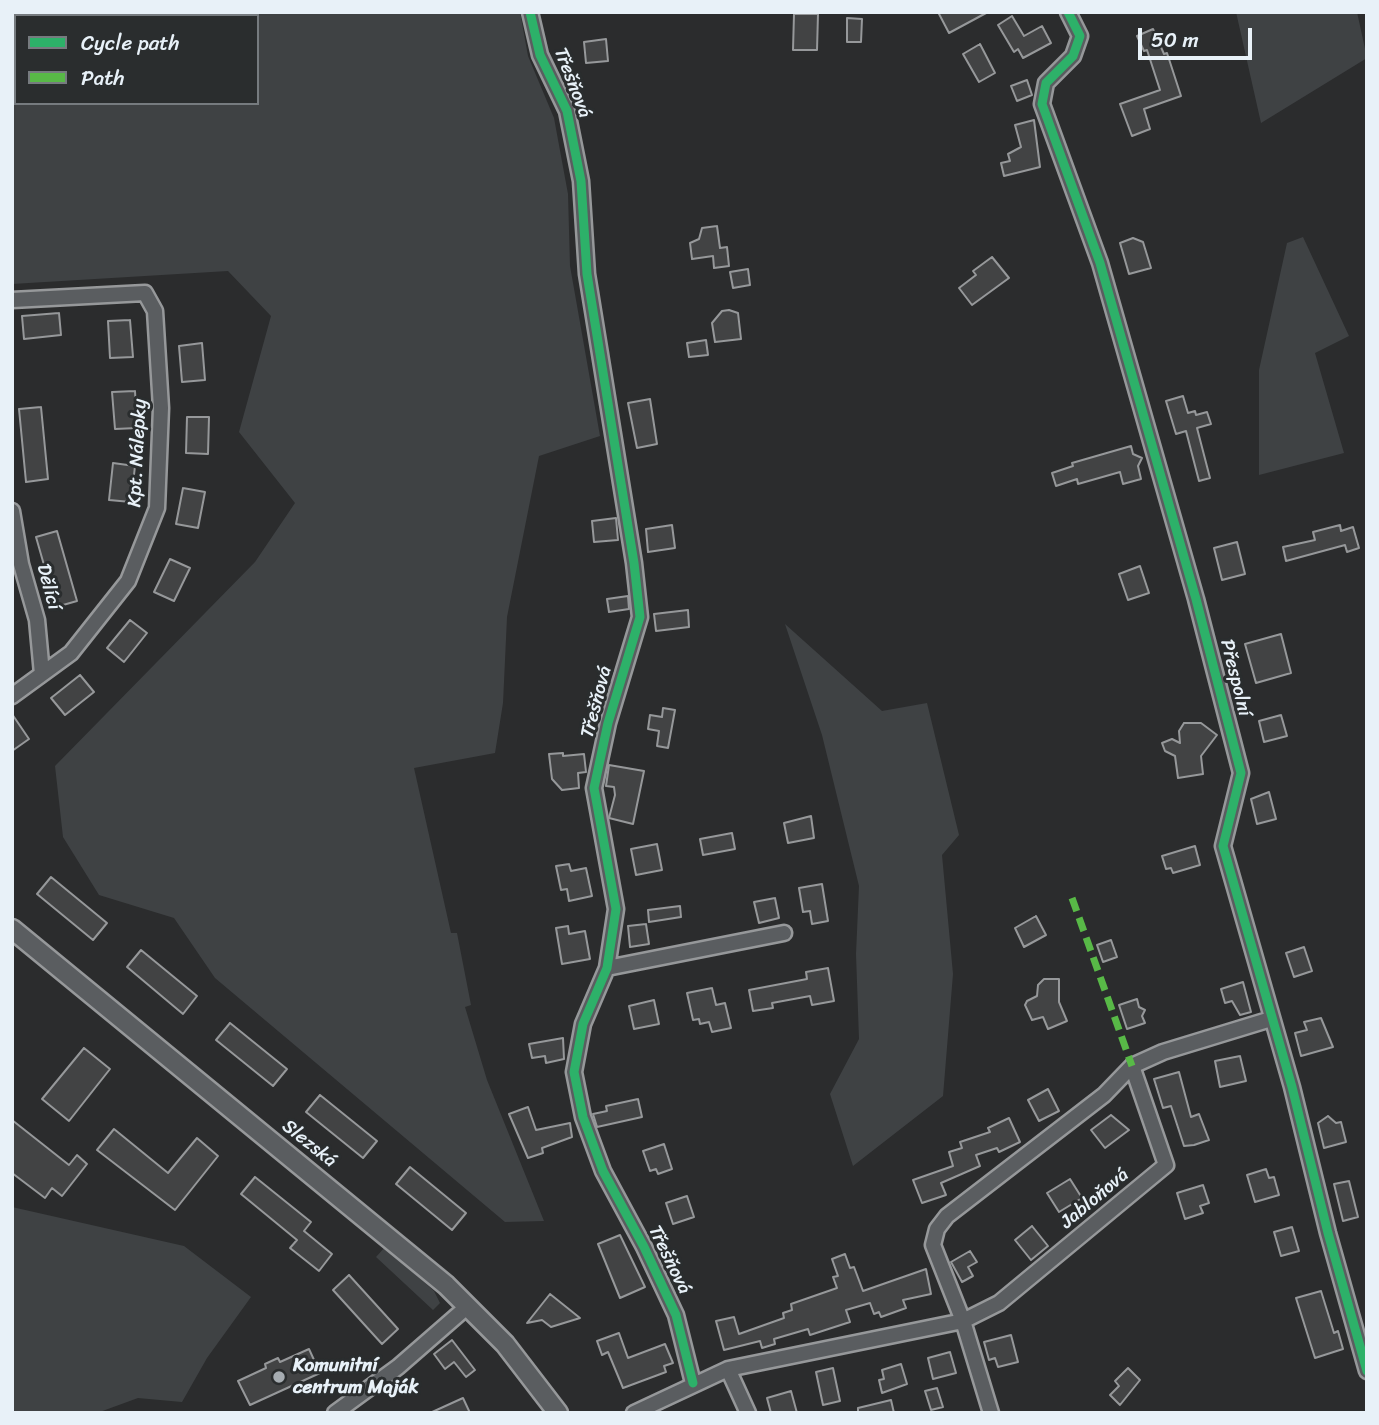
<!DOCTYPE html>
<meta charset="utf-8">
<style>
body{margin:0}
#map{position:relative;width:1379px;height:1425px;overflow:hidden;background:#2b2c2d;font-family:Sriracha,sans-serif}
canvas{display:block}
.frame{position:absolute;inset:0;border:14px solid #e8f1f8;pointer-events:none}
.legend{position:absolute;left:14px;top:14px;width:245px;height:91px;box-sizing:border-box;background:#2a2d2e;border:2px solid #767b7f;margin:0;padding:9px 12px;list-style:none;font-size:21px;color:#e8f1f8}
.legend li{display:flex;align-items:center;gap:14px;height:35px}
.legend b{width:35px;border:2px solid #767b7f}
.scale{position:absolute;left:1138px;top:28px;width:114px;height:32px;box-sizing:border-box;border:4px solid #e8f1f8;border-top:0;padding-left:9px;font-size:21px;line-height:24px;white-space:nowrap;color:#e8f1f8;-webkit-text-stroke:5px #2a2d2e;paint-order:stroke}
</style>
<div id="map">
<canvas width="1379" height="1425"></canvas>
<div class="frame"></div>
<ul class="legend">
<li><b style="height:9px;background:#2db169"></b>Cycle path</li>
<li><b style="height:9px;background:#58b947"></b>Path</li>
</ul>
<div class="scale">50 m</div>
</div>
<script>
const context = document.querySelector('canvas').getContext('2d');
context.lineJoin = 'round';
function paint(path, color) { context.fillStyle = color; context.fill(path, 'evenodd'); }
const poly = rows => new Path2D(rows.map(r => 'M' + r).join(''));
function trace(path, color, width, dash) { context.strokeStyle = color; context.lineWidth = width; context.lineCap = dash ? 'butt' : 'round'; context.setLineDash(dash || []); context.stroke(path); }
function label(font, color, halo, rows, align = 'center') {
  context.font = font + ' Sriracha,sans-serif'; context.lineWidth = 6; context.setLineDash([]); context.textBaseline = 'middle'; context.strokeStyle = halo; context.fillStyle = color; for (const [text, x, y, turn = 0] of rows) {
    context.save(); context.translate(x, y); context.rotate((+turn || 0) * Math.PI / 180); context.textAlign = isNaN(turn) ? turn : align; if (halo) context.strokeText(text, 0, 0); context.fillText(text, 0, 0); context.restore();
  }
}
const green = poly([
 [12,12,520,12,528,56,554,118,568,194,570,266,600,436,539,456,507,617,503,703,495,753,414,768,451,933,457,933,471,1005,465,1007,487,1080,544,1221,505,1222,215,978,174,918,99,895,63,837,55,766,255,562,295,503,239,432,271,316,228,271,12,284],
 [16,16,257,16,257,103,16,103],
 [1236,12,1357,12,1367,58,1261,123],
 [1303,237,1349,336,1315,353,1344,453,1259,475,1259,370,1287,243],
 [785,624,882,711,927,703,959,835,942,855,953,974,943,1096,853,1166,830,1094,859,1039,856,954,859,886,822,735],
 [12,1207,184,1246,251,1297,207,1358,182,1402,138,1398,97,1413,12,1413],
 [385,1247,434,1291,440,1303,433,1310,376,1257]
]);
const building = poly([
 [938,12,988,12,949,33,938,12],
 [794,14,818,14,817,50,793,50,794,14],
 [1012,16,1024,36,1042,26,1051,43,1023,58,1018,49,1014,52,998,25,1012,16],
 [847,18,862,19,861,42,847,42,847,18],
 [1153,29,1164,54,1167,53,1181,96,1144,109,1150,129,1132,136,1120,104,1160,90,1147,50,1144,51,1137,36,1153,29],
 [606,39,608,61,586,63,584,42,606,39],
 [980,44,995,73,979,82,963,54,980,44],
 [1027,80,1032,95,1017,101,1011,86,1027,80],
 [1034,120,1040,167,1004,176,1001,163,1010,161,1008,154,1021,147,1015,125,1034,120],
 [717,226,720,248,727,247,729,266,714,268,713,256,692,259,690,243,699,239,702,228,717,226],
 [1133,238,1143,242,1151,268,1129,274,1120,243,1133,238],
 [992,257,1009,278,972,305,959,288,976,275,973,271,992,257],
 [748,269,750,285,733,288,730,272,748,269],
 [729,310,738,313,741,339,715,342,712,323,722,311,729,310],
 [59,313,61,335,24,339,22,316,59,313],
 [130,320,133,357,110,358,108,321,130,320],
 [706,340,708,355,689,357,687,343,706,340],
 [202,343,205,380,182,382,179,346,202,343],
 [135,391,137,428,115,429,112,392,135,391],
 [1183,396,1188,413,1195,411,1196,415,1207,412,1211,424,1197,428,1210,478,1199,481,1186,431,1176,434,1166,401,1183,396],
 [650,399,657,444,637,448,628,403,650,399],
 [41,407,48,479,26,482,19,409,41,407],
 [187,417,209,417,208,454,186,453,187,417],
 [1131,446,1133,454,1142,458,1138,466,1141,479,1123,484,1120,472,1078,484,1077,479,1056,486,1052,473,1073,466,1072,463,1131,446],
 [113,463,135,466,131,502,109,500,113,463],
 [183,488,205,492,198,528,176,524,183,488],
 [616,518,618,540,594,542,592,521,616,518],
 [672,525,675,548,648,552,646,529,672,525],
 [1340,525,1341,531,1353,527,1359,548,1347,552,1345,545,1286,561,1283,547,1315,540,1313,532,1340,525],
 [57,531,77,601,56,607,36,537,57,531],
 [1237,542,1245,574,1222,580,1214,548,1237,542],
 [170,559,190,568,174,601,154,592,170,559],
 [1140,566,1149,593,1128,600,1119,574,1140,566],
 [628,596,629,609,609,612,607,599,628,596],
 [688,610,689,627,656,631,654,614,688,610],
 [130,620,147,633,124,662,107,648,130,620],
 [1281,634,1291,673,1256,683,1245,644,1281,634],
 [80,675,94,692,65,715,51,698,80,675],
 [663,708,675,710,668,748,657,746,659,731,648,729,650,715,662,717,663,708],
 [12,714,29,739,12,751,12,714],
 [1281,715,1287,736,1264,742,1259,721,1281,715],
 [1184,723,1201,723,1217,735,1201,756,1203,774,1178,778,1175,756,1165,751,1162,743,1172,739,1180,743,1179,731,1184,723],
 [563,753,563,756,584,754,586,772,578,773,579,788,562,790,552,779,549,754,563,753],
 [609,765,644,771,633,824,609,818,615,795,614,787,606,786,609,765],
 [1269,792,1276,819,1257,824,1251,799,1269,792],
 [811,816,814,838,788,843,784,823,811,816],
 [732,833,735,849,703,855,700,839,732,833],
 [657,844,662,870,636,875,631,849,657,844],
 [1195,846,1200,865,1173,873,1171,868,1166,869,1162,856,1195,846],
 [569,864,571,871,586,868,592,896,569,901,567,889,561,890,556,866,569,864],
 [51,877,107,923,93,940,37,894,51,877],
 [822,884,828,921,812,924,810,911,803,912,799,888,822,884],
 [775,898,779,918,759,923,754,902,775,898],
 [680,906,681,917,649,922,648,910,680,906],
 [1036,916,1046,935,1024,947,1015,928,1036,916],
 [646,924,649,944,630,947,628,926,646,924],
 [568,926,569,934,585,931,590,959,562,964,556,928,568,926],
 [1111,940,1117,957,1103,962,1097,945,1111,940],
 [1304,947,1312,971,1294,977,1286,953,1304,947],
 [141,950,197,996,183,1014,127,967,141,950],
 [828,968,834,1001,812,1005,810,996,772,1003,773,1008,753,1011,749,990,807,979,806,972,828,968],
 [1044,979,1059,979,1059,1002,1067,1021,1048,1029,1043,1017,1032,1020,1025,1005,1027,1001,1037,996,1038,985,1044,979],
 [1243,982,1251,1012,1240,1015,1232,1001,1225,1003,1221,989,1243,982],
 [712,988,716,1005,725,1003,731,1028,712,1032,709,1022,700,1024,699,1019,693,1020,687,993,712,988],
 [1137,999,1139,1007,1145,1010,1142,1016,1145,1023,1127,1029,1119,1005,1137,999],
 [654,1000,659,1024,634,1029,629,1006,654,1000],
 [1321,1018,1333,1047,1301,1056,1295,1033,1307,1030,1304,1022,1321,1018],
 [230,1023,287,1069,273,1086,216,1040,230,1023],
 [563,1038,564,1059,546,1063,545,1056,532,1058,529,1044,563,1038],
 [84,1048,110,1069,69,1121,42,1099,84,1048],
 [1240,1056,1246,1081,1220,1087,1215,1061,1240,1056],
 [1179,1072,1191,1117,1199,1114,1209,1140,1194,1145,1184,1146,1171,1106,1163,1108,1154,1079,1179,1072],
 [1048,1089,1059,1111,1039,1121,1028,1100,1048,1089],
 [320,1095,377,1141,363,1158,306,1112,320,1095],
 [638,1099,642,1117,597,1127,593,1114,607,1111,606,1106,638,1099],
 [528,1107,536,1130,570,1123,572,1137,542,1148,543,1153,528,1158,509,1114,528,1107],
 [1111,1115,1129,1130,1105,1148,1091,1130,1111,1115],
 [1328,1116,1336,1123,1341,1122,1346,1142,1324,1148,1318,1123,1328,1116],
 [1009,1118,1020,1142,999,1152,997,1148,976,1155,980,1166,941,1183,946,1195,922,1203,913,1180,953,1166,949,1152,962,1148,960,1142,990,1132,988,1128,1009,1118],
 [12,1120,69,1165,77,1155,87,1164,62,1196,52,1188,45,1198,12,1173,12,1120],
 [114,1129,168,1173,197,1138,218,1156,175,1210,97,1150,114,1129],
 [664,1144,672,1169,658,1174,656,1169,650,1171,643,1151,664,1144],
 [410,1167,466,1213,452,1230,396,1184,410,1167],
 [1266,1169,1269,1178,1274,1177,1279,1195,1255,1202,1247,1175,1266,1169],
 [255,1177,311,1222,304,1231,332,1254,319,1271,290,1248,297,1240,241,1194,255,1177],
 [1070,1179,1082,1198,1059,1212,1047,1193,1070,1179],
 [1349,1181,1358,1217,1343,1221,1334,1184,1349,1181],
 [1203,1185,1209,1203,1200,1206,1203,1213,1185,1219,1177,1193,1203,1185],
 [687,1196,694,1217,673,1224,666,1203,687,1196],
 [1032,1226,1048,1246,1031,1260,1015,1240,1032,1226],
 [1292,1227,1299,1251,1281,1256,1274,1232,1292,1227],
 [620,1235,645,1287,620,1298,598,1244,620,1235],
 [970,1251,977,1262,968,1267,973,1276,962,1282,951,1262,970,1251],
 [845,1254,850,1268,854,1267,863,1291,926,1269,931,1294,903,1300,906,1308,881,1317,879,1312,874,1314,870,1303,846,1310,850,1322,810,1335,808,1329,774,1339,775,1344,762,1348,760,1341,724,1350,716,1321,734,1317,739,1334,784,1318,783,1313,792,1310,791,1304,837,1288,833,1277,838,1276,832,1259,845,1254],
 [349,1275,398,1329,382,1344,333,1290,349,1275],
 [1321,1291,1334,1333,1338,1331,1343,1349,1315,1358,1296,1298,1321,1291],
 [550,1294,580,1318,551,1327,542,1320,527,1323,550,1294],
 [619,1333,628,1358,665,1344,673,1363,664,1366,666,1372,623,1388,608,1352,602,1355,597,1341,619,1333],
 [1011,1335,1018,1362,998,1367,995,1358,989,1360,984,1342,1011,1335],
 [452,1340,475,1370,466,1377,454,1362,445,1369,434,1354,452,1340],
 [309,1349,320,1373,250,1405,238,1381,266,1368,265,1364,278,1358,280,1362,309,1349],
 [950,1352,956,1373,933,1379,928,1358,950,1352],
 [901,1364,907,1384,882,1393,879,1380,884,1379,882,1370,901,1364],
 [833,1368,840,1401,823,1405,816,1372,833,1368],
 [1128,1368,1140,1380,1120,1405,1110,1395,1119,1386,1115,1381,1128,1368],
 [937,1388,943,1407,931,1410,925,1391,937,1388],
 [791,1391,797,1413,771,1413,767,1398,791,1391],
 [463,1398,470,1413,430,1413,463,1398],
 [891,1400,894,1413,858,1413,858,1408,891,1400]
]);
const minor = poly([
 [530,12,540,55,567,111,581,181,587,274,634,563,640,617,608,723,594,788,616,909,607,968,583,1024,574,1072,583,1117,603,1171,644,1247,676,1315,693,1383],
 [1068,12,1080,36,1073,56,1046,83,1042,104,1100,263,1196,599,1241,773,1223,846,1292,1087,1328,1233,1367,1371],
 [12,300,145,293,155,311,161,408,157,508,128,581,71,653,12,696],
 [12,511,21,564,37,620,42,674],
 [607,968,784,933],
 [728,1369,748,1413],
 [335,1413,398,1367,468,1306],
 [634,1413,728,1369,963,1321,999,1303,1166,1165,1132,1066],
 [991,1413,963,1321,933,1245,937,1229,947,1216,1104,1095,1132,1066,1163,1052,1271,1019]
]);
const tertiary = poly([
 [12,929,446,1285,505,1344,558,1413]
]);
const quiet = poly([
 [1072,898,1132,1066]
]);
const cycleway = poly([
 [530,12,540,55,567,111,581,181,587,274,634,563,640,617,608,723,594,788,616,909,607,968,583,1024,574,1072,583,1117,603,1171,644,1247,676,1315,693,1383],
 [1068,12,1080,36,1073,56,1046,83,1042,104,1100,263,1196,599,1241,773,1223,846,1292,1087,1328,1233,1367,1371]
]);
const markers = [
 [279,1377,7,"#a6acb1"]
];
const streetNames = [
 ["Třešňová",572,83,69],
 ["Kpt. Nálepky",138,453,-87],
 ["Dělící",48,587,75],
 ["Přespolní",1235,678,76],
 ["Třešňová",597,702,-75],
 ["Slezská",309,1144,39],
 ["Jabloňová",1095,1199,-40],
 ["Třešňová",669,1260,64]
];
const poiNames = [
 ["Komunitní",293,1366],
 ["centrum Maják",293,1388]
];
paint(green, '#3f4244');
paint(building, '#424344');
trace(building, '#96989a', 2);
trace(minor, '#96989a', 19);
trace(tertiary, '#96989a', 23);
trace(minor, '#5a5d60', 14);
trace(tertiary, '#5a5d60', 18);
trace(quiet, '#58b947', 7, [14, 7]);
trace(cycleway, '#2db169', 9);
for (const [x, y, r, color] of markers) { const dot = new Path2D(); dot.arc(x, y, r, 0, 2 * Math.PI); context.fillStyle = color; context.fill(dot); trace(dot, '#2a2d2e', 2.5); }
label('19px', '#e8f1f8', '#2a2d2e', streetNames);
label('bold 19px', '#e8f1f8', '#2a2d2e', poiNames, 'left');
</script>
